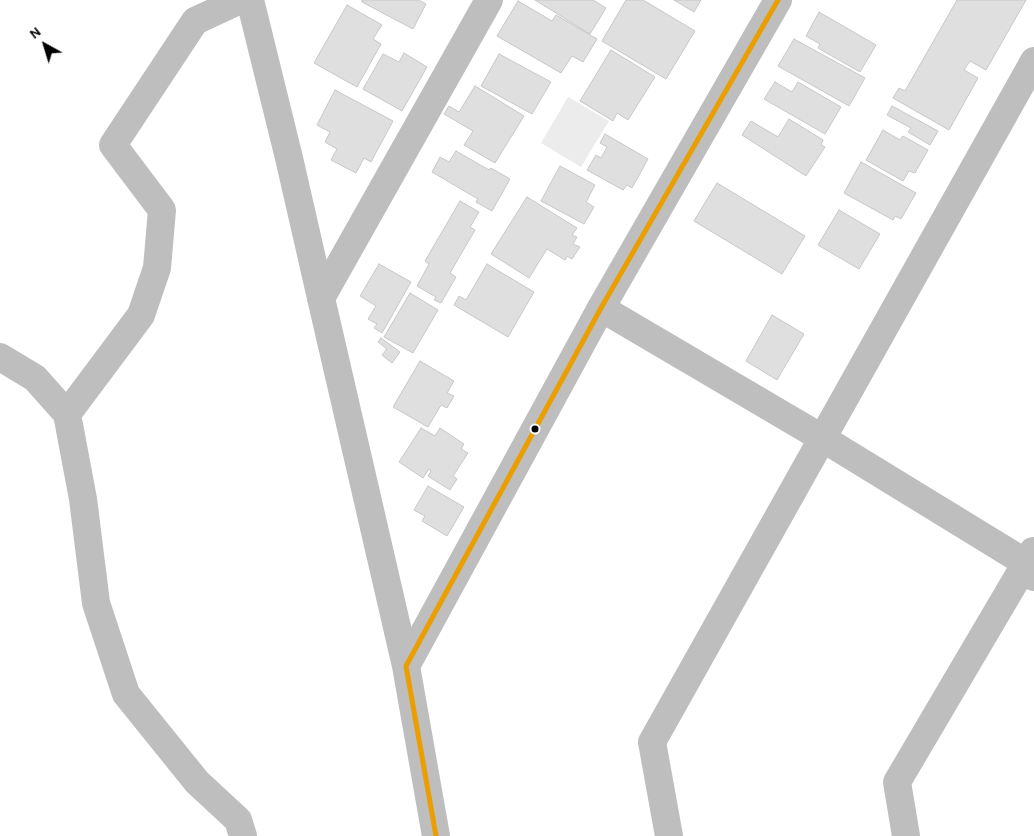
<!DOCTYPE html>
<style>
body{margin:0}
#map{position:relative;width:1034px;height:836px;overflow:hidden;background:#fff;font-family:Karla,sans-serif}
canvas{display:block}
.north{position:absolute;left:20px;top:20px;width:50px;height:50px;-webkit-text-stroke:4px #fff;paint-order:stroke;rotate:321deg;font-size:14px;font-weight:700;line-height:20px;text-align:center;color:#000}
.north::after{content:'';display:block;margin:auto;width:18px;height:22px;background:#000;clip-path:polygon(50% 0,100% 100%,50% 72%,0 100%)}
</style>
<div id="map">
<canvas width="1034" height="836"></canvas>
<div class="north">N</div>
</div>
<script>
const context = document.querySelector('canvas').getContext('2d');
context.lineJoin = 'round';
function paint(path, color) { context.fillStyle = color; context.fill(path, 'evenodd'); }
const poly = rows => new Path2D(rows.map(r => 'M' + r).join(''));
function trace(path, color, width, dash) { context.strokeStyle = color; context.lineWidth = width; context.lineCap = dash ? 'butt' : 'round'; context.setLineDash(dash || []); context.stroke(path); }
const green = poly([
 [568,97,609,121,581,167,541,143]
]);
const building = poly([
 [362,0,419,0,426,4,413,29,362,2,362,0],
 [535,0,593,0,606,8,590,34,535,0],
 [626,0,643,0,695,31,666,79,602,41,626,0],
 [674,0,701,0,694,12,674,0],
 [957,0,1026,0,986,70,970,61,964,70,978,78,949,130,893,98,899,88,905,91,957,0],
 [518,1,552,21,556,15,597,39,583,62,572,56,561,73,497,36,518,1],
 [347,5,382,25,373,39,381,44,357,87,314,63,347,5],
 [819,12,876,45,860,72,818,48,820,44,806,36,819,12],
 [794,39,865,78,849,106,778,66,794,39],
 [611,50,655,77,628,120,617,113,613,121,580,101,611,50],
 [404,53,427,67,402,111,363,89,383,54,399,62,404,53],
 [499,54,551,82,532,114,481,86,499,54],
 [775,82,792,92,798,82,841,107,825,134,764,99,775,82],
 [475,86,524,116,495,163,464,145,473,131,444,114,449,106,459,112,475,86],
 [335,90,393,121,371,162,364,158,356,173,331,160,337,149,325,142,330,132,317,125,335,90],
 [892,106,938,131,930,145,908,132,911,128,887,115,892,106],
 [789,119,823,140,821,145,825,147,806,176,742,135,751,121,778,137,789,119],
 [883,130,900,140,903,136,928,150,915,173,909,171,903,181,866,160,883,130],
 [605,134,648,159,632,188,627,185,623,190,587,170,596,155,601,158,607,147,600,143,605,134],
 [456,151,489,170,491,168,510,179,492,211,476,202,478,199,432,172,440,157,449,162,456,151],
 [861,162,916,193,901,219,895,216,893,220,844,193,861,162],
 [560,166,595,185,586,202,594,207,584,224,541,201,560,166],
 [717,183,805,236,782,274,694,221,717,183],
 [527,197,577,228,572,235,577,237,573,244,580,247,572,259,567,256,565,260,547,249,529,278,491,254,527,197],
 [460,201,479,212,470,227,475,230,450,273,456,277,441,303,434,300,436,297,417,286,429,264,425,261,460,201],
 [839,210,880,234,859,269,818,245,839,210],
 [379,264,411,282,382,333,374,328,377,324,368,319,376,306,360,296,379,264],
 [487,264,534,292,508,337,454,305,459,296,466,300,487,264],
 [410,293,438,310,413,353,384,337,410,293],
 [772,315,804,334,777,380,746,361,772,315],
 [381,338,400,352,392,363,382,355,387,349,378,342,381,338],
 [420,361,454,381,447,393,454,396,447,408,441,405,428,427,393,407,420,361],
 [421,428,435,436,440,428,464,444,461,449,468,453,453,476,457,479,450,490,428,476,431,471,429,469,423,478,399,462,421,428],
 [428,486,464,507,447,536,422,521,425,516,414,510,428,486]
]);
const minor = poly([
 [321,298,489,0],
 [601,308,822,438,1026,563,1034,577],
 [0,357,35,378,67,414,141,315,157,268,162,210,113,145,195,21,240,0],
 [67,414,83,499,96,603,126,694,197,782,238,820,243,836],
 [669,836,652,742,1034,61],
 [906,836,897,782,1033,551]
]);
const tertiary = poly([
 [250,0,289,158,321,298,406,666,436,836],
 [406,666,601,308,778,0]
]);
const bus1 = poly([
 [436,836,406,666,601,308,778,0]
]);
const markers = [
 [535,429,4.5,"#000"]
];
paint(green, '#ececec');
paint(building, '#dfdfdf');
trace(building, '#c7c7c7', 1);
trace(minor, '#bebebe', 28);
trace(tertiary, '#bebebe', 28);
trace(bus1, '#eb9e00', 5);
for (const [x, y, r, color] of markers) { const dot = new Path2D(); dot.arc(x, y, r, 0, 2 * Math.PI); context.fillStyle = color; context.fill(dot); trace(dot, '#fff', 2); }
</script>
